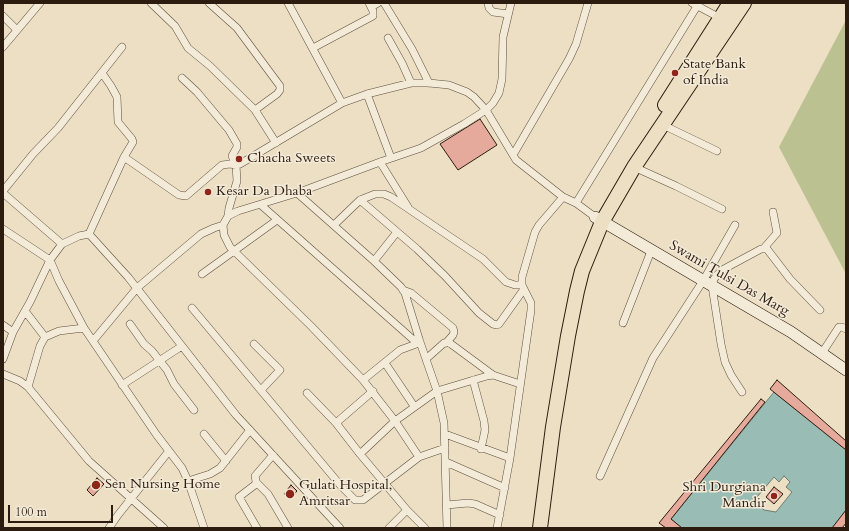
<!DOCTYPE html>
<style>
body{margin:0}
#map{position:relative;width:849px;height:531px;overflow:hidden;background:#ecdfc3;font-family:Cardo,serif}
canvas{display:block}
.frame{position:absolute;inset:0;border:4px solid #2c1c10;pointer-events:none}
.scale{position:absolute;left:8px;top:505px;width:105px;height:18px;box-sizing:border-box;border:2px solid #2c1c10;border-top:0;padding-left:5px;font-size:12px;line-height:14px;white-space:nowrap;color:#2c1c10;-webkit-text-stroke:3px #f3ead8;paint-order:stroke}
</style>
<div id="map">
<canvas width="849" height="531"></canvas>
<div class="frame"></div>
<div class="scale">100 m</div>
</div>
<script>
const context = document.querySelector('canvas').getContext('2d');
context.lineJoin = 'round';
function paint(path, color) { context.fillStyle = color; context.fill(path, 'evenodd'); }
const poly = rows => new Path2D(rows.map(r => 'M' + r).join(''));
function trace(path, color, width, dash) { context.strokeStyle = color; context.lineWidth = width; context.lineCap = dash ? 'butt' : 'round'; context.setLineDash(dash || []); context.stroke(path); }
function label(font, color, halo, rows, align = 'center') {
  context.font = font + ' Cardo,serif'; context.lineWidth = 3; context.setLineDash([]); context.textBaseline = 'middle'; context.strokeStyle = halo; context.fillStyle = color; for (const [text, x, y, turn = 0] of rows) {
    context.save(); context.translate(x, y); context.rotate((+turn || 0) * Math.PI / 180); context.textAlign = isNaN(turn) ? turn : align; if (halo) context.strokeText(text, 0, 0); context.fillText(text, 0, 0); context.restore();
  }
}
const green = poly([
 [846,20,846,274,779,147]
]);
const water = poly([
 [774,392,846,450,846,510,832,528,682,528,671,519,774,392],
 [784,476,790,482,786,487,792,492,776,512,764,510,760,506,757,497,774,477,779,482,784,476]
]);
const building = poly([
 [480,119,497,145,458,170,440,144,480,119],
 [777,380,846,441,846,450,770,389,777,380],
 [761,399,765,402,671,519,682,528,666,528,659,523,761,399],
 [97,478,104,484,93,496,87,490,97,478],
 [291,485,297,491,290,499,284,494,291,485],
 [774,487,783,494,774,504,766,497,774,487],
 [846,510,846,523,842,528,832,528,846,510]
]);
const street = poly([
 [151,3,175,26,188,48,210,66,255,110],
 [209,3,237,28,280,86,280,90,277,94,255,110,276,143],
 [288,3,342,103],
 [384,3,412,49,429,83],
 [488,3,489,8,493,12,508,14],
 [692,3,722,19],
 [371,7,378,3],
 [3,16,17,30],
 [388,38,402,63,411,83],
 [3,47,40,3],
 [313,48,373,16,373,11,369,3],
 [102,73,111,86,117,97,118,122,132,139,133,142,124,157],
 [182,78,197,92,223,123,229,130,237,144,237,147,232,156,236,165,237,181,229,208,228,216],
 [367,94,391,158],
 [663,125,717,151],
 [513,155,569,59,576,44,588,3],
 [380,162,408,207],
 [634,167,676,186,722,209],
 [3,191,33,154,58,128,122,47],
 [3,193,62,244],
 [297,193,374,261,401,287,405,293,420,342,437,391,444,423,447,528],
 [360,200,417,249,445,276,479,313,493,324,497,325,499,324,524,289],
 [261,205,417,343],
 [595,217,576,203,699,3],
 [334,225,360,200,375,194,384,194,391,197,483,259,506,282,515,285,522,285],
 [3,229,50,260,59,281,84,328,156,434,182,468,188,481,204,528],
 [89,234,124,157,179,195,186,196,222,165,230,164,236,165,240,164,342,103,367,94,411,83,429,83,449,85,467,92,474,97,486,110,516,160,563,197,576,203],
 [89,234,128,277,236,415,340,528],
 [764,248,777,233,773,212],
 [374,261,397,232],
 [202,274,277,220],
 [403,290,411,293,453,328,454,332,453,335,446,343],
 [192,308,341,486,355,500,363,500,419,457,445,448],
 [25,311,45,337],
 [623,323,651,251],
 [130,324,144,344,152,351,167,370,174,384,194,410],
 [3,325,13,332,30,302,50,260,62,244,79,236,89,234],
 [93,341,137,288,201,234,214,228,223,225],
 [254,344,280,370,261,390],
 [822,353,839,327,842,327,846,329],
 [3,359,13,332],
 [426,359,444,343,447,342,451,344,493,375],
 [385,363,414,406],
 [3,374,20,381,28,387,89,461,164,528],
 [363,380,400,350,419,343],
 [473,380,484,421,485,430,481,449],
 [122,385,182,346],
 [28,387,40,346,45,337,59,331,84,328],
 [742,392,731,375,725,362,721,344,712,286,714,279,717,275,722,270,761,249,767,249,790,279,820,310],
 [307,393,336,423,360,454],
 [336,423,373,391],
 [204,434,226,461],
 [445,434,510,458],
 [419,457,395,421,363,380,311,326,230,247,224,235,223,225,228,216,238,211,297,193,380,162,421,148,464,124,486,110,493,103,499,93,502,79,503,37,511,3],
 [446,462,505,488],
 [600,476,653,358,703,281,735,225],
 [188,481,210,474,220,468,250,430],
 [256,482,268,494,288,528],
 [447,505,468,503,475,504,500,515],
 [109,528,118,515,169,451],
 [257,528,239,497,256,484,256,481,255,476,273,455],
 [389,528,407,510],
 [425,528,407,510,360,454,395,421,437,391,487,376,493,375,520,384],
 [497,528,510,458,531,310,531,303,522,285,522,277,535,232,539,225,563,197]
]);
const secondary = poly([
 [595,217,791,332,846,370]
]);
const highway = poly([
 [665,105,730,3],
 [540,528,553,427,568,336,577,291,582,271,602,222,634,167,744,3]
]);
const markers = [
 [675,73,4,"#8f2418"],
 [239,159,4,"#8f2418"],
 [208,192,4,"#8f2418"],
 [96,485,5,"#8f2418"],
 [290,494,5,"#8f2418"],
 [774,496,4,"#8f2418"]
];
const poiNames = [
 ["State Bank",683,65],
 ["of India",683,81],
 ["Chacha Sweets",247,159],
 ["Kesar Da Dhaba",216,192],
 ["Sen Nursing Home",105,485],
 ["Gulati Hospital,",299,486],
 ["Amritsar",299,502],
 ["Shri Durgiana",766,488,"right"],
 ["Mandir",766,504,"right"]
];
const streetNames = [
 ["Swami Tulsi Das Marg",729,279,30]
];
paint(green, '#bcc191');
paint(water, '#99bdb4');
trace(water, '#6d7d72', 1);
paint(building, '#e6aa9c');
trace(building, '#2c1c10', 1);
trace(street, '#5c4d3d', 8);
trace(secondary, '#2c1c10', 12);
trace(highway, '#2c1c10', 16);
trace(street, '#f3ead8', 7);
trace(secondary, '#f3ead8', 11);
trace(highway, '#ecdfc3', 14);
for (const [x, y, r, color] of markers) { const dot = new Path2D(); dot.arc(x, y, r, 0, 2 * Math.PI); context.fillStyle = color; context.fill(dot); trace(dot, '#f3ead8', 1.5); }
label('14px', '#2c1c10', '#f3ead8', poiNames, 'left');
label('14px', '#2c1c10', '#f3ead8', streetNames);
</script>
